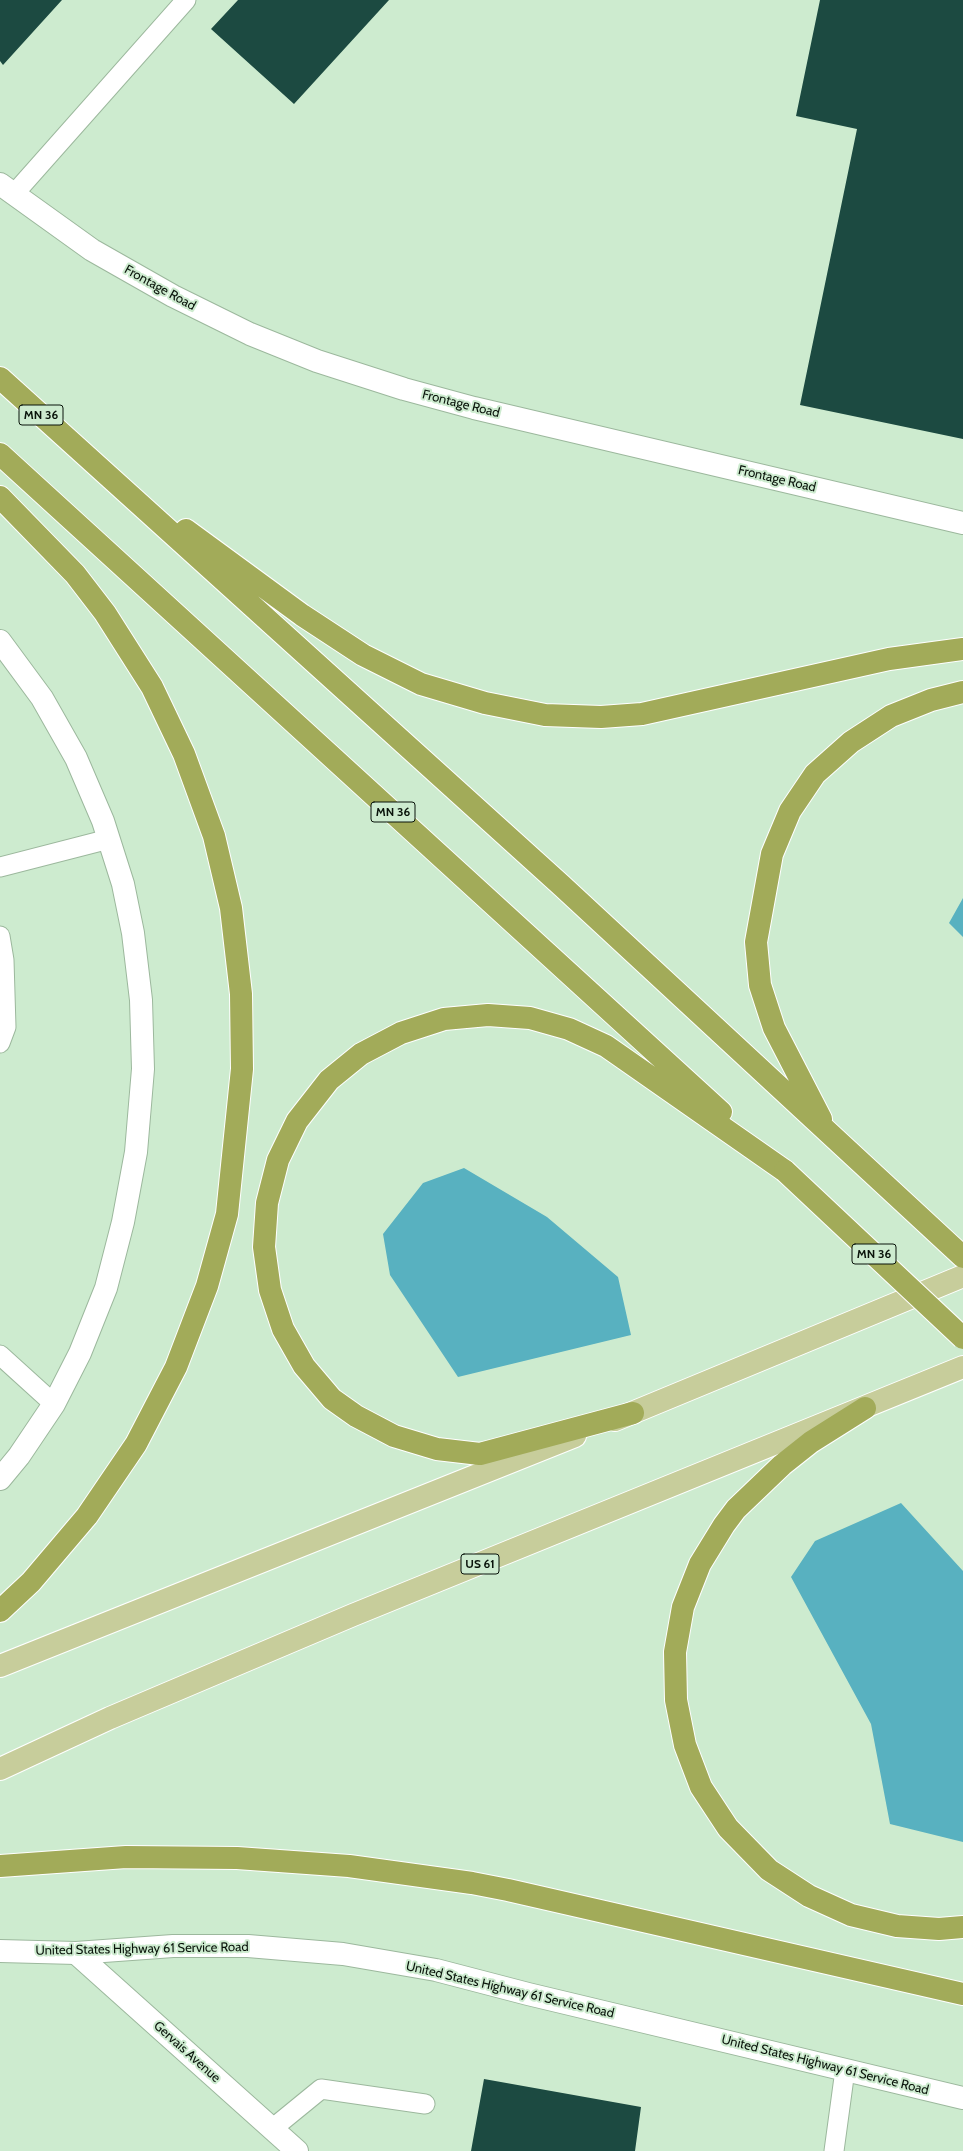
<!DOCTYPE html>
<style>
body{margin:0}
canvas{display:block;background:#cdebcf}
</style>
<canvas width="963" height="2151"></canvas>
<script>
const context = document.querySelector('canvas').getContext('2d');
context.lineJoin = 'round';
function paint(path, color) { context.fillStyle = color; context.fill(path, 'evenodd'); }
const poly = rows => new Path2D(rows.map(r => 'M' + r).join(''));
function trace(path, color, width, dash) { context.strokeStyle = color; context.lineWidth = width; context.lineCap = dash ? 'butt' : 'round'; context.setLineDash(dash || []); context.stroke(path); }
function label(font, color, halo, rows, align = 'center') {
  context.font = font + ' Cabin,sans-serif'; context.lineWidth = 4; context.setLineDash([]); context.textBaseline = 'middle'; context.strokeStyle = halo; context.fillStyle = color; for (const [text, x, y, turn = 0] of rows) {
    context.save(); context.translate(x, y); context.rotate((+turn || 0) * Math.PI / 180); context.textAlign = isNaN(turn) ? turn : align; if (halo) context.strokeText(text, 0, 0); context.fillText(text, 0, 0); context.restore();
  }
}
const water = poly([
 [963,898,963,937,949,923],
 [464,1168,547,1217,618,1277,631,1335,458,1377,390,1275,383,1234,423,1183],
 [901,1503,963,1571,963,1842,890,1824,871,1724,791,1577,815,1541]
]);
const building = poly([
 [0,0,62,0,3,65,0,61],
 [238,0,389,0,294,104,211,29],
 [820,0,963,0,963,439,800,405,857,129,796,116],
 [484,2079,641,2107,635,2151,471,2151]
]);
const lane = poly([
 [14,194,186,0],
 [0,867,109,839],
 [0,936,4,960,6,1027,0,1043],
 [0,1355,54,1404],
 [272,2129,321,2089,425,2104],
 [834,2151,845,2070]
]);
const street = poly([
 [0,641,42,698,76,758,103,821,123,884,133,933,141,1000,143,1069,136,1152,123,1222,106,1288,80,1353,54,1404,19,1456,0,1479],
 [76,1953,297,2151]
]);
const secondary = poly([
 [0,184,92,250,173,296,250,334,317,361,404,389,474,408,963,523],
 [0,1951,76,1953,173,1946,248,1946,343,1954,436,1970,528,1994,963,2098]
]);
const primary = poly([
 [615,1420,963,1276],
 [0,1666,575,1436],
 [0,1769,110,1718,353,1615,963,1367]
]);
const highway = poly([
 [0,378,561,885,963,1257],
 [0,454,721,1112],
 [0,497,75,574,105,613,152,687,184,754,214,836,231,908,241,994,242,1069,227,1214,207,1286,176,1367,136,1444,87,1516,31,1582,0,1611],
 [186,530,302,615,363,655,421,684,485,703,545,715,601,717,642,714,889,659,963,649],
 [821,1119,774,1028,760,985,756,942,772,854,790,811,815,774,851,742,891,716,931,700,963,692],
 [865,1408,811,1442,782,1465,736,1509,724,1525,700,1564,683,1607,675,1652,676,1700,685,1745,701,1787,728,1828,769,1870,809,1896,851,1915,897,1926,939,1929,963,1927],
 [633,1413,480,1454,437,1449,394,1436,356,1416,332,1399,304,1366,283,1329,270,1290,264,1247,267,1203,278,1160,297,1121,329,1080,361,1054,401,1033,444,1019,488,1015,530,1018,569,1029,606,1046,785,1171],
 [0,1866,126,1857,237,1858,349,1866,472,1883,508,1890,963,1994]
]);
const highwayBridge = poly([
 [785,1171,963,1338]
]);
const shields = [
 [41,415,44],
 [393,812,44],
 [874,1254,44],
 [480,1564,38]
];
const shieldNames = [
 ["MN 36",41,415],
 ["MN 36",393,812],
 ["MN 36",874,1254],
 ["US 61",480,1564]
];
const streetNames = [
 ["Frontage Road",160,288,29],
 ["Frontage Road",461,404,14],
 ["Frontage Road",777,479,13],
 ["United States Highway 61 Service Road",142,1949,-1],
 ["United States Highway 61 Service Road",510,1990,13],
 ["Gervais Avenue",187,2052,42],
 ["United States Highway 61 Service Road",825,2065,14]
];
paint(water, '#58b1c0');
paint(building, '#1c4a41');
trace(lane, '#9cb89d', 21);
trace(street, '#9cb89d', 24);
trace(secondary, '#9cb89d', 24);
trace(primary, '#fff', 24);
trace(highway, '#fff', 24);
trace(lane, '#fff', 19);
trace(street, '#fff', 22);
trace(secondary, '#fff', 22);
trace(primary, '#c7cd9b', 22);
trace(highway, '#a2ab59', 22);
trace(highwayBridge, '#fff', 24, []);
trace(highwayBridge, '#a2ab59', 22);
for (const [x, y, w] of shields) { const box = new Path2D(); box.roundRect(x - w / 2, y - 10, w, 20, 3); context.fillStyle = '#cdebcf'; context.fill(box); trace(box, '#09130a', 1); }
label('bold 12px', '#09130a', null, shieldNames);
label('13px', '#09130a', '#cdebcf', streetNames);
</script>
